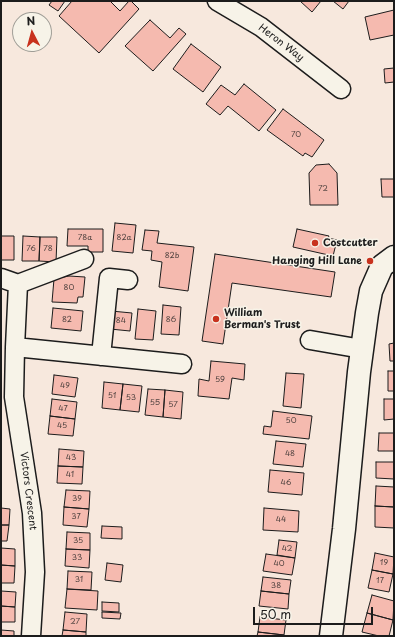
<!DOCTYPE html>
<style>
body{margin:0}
#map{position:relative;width:395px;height:637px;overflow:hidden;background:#f7e8dd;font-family:"Playpen Sans",sans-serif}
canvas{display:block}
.frame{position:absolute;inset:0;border:2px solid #1c1c1c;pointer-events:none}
.north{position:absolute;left:12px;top:12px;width:40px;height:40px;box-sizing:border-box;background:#f7f3e8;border:1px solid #9f9d96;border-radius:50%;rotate:354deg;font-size:11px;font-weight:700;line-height:16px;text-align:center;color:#1c1c1c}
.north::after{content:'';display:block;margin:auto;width:14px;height:18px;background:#c8321e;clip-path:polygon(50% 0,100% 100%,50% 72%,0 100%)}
.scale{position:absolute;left:253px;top:607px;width:120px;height:18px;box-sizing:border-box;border:2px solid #1c1c1c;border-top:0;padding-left:5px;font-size:12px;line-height:14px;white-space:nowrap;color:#1c1c1c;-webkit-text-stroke:3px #f7f3e8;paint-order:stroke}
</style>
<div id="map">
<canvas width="395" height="637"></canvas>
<div class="frame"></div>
<div class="north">N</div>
<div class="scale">50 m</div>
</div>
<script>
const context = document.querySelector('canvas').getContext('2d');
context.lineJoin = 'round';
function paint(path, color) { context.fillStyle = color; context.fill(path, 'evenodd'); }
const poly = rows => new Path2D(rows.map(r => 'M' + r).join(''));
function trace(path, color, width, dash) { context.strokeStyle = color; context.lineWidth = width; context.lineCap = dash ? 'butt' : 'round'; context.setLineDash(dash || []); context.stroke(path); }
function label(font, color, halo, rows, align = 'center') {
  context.font = font + ' "Playpen Sans",sans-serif'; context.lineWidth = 3; context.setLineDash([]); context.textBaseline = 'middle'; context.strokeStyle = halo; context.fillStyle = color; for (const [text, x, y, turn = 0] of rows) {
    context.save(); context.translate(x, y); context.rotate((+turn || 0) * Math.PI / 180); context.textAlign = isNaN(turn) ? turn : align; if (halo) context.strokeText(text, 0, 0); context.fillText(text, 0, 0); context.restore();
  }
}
const building = poly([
 [52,1,65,1,58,11,49,5,52,1],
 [72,1,110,1,120,11,129,1,131,1,139,9,99,53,59,16,72,1],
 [300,1,321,1,312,12,300,1],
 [333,1,349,1,343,9,333,1],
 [394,10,394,35,370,40,365,17,394,10],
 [150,20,170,38,179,28,186,34,153,71,125,46,150,20],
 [191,44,221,67,203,92,173,69,191,44],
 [394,68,394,82,385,83,384,69,394,68],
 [244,84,276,110,259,131,228,106,220,115,206,104,221,85,235,95,244,84],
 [283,109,324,140,312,157,305,153,303,156,267,130,283,109],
 [329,164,337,173,338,205,310,205,309,173,316,165,329,164],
 [381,179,394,179,394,197,382,197,381,179],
 [115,223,136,225,133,253,112,251,115,223],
 [68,229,103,229,103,252,88,252,88,246,67,246,68,229],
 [297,229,329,236,328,238,337,240,333,256,293,247,297,229],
 [145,230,159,231,157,243,194,247,188,291,159,287,162,262,151,260,152,251,142,250,145,230],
 [1,236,14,236,14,260,1,260,1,236],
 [23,236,40,237,39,261,22,261,23,236],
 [40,237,57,237,56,262,39,261,40,237],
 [215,254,335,272,331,297,232,283,223,344,202,341,215,254],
 [69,276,85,277,83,297,78,297,77,303,52,302,54,279,69,276],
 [163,305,181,307,179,335,161,334,163,305],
 [53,308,83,311,81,331,51,328,53,308],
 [138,309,156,311,153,340,135,339,138,309],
 [111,311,132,313,130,331,110,329,111,311],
 [394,343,394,361,390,361,389,344,394,343],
 [211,361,245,364,244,380,232,378,229,399,198,396,199,379,209,381,211,361],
 [388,371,394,371,394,391,388,391,388,371],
 [286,373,304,374,301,408,283,406,286,373],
 [54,375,78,378,75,397,52,394,54,375],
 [104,382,123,384,120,410,102,408,104,382],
 [123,384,142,386,139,412,120,410,123,384],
 [148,389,165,390,163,417,145,415,148,389],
 [165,390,183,392,181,419,163,417,165,390],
 [52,399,77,402,75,419,50,416,52,399],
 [384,399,394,399,394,419,384,420,384,399],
 [273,411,312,416,309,439,263,434,264,426,271,427,273,411],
 [50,416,75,419,73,436,48,434,50,416],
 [379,433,394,433,394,451,378,451,379,433],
 [276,441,306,444,303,467,273,464,276,441],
 [59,449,84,451,83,467,58,466,59,449],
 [376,462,394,462,394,479,376,478,376,462],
 [58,466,83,467,82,484,57,483,58,466],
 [270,470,304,473,302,495,268,492,270,470],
 [376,486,394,487,394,507,375,506,376,486],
 [66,490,90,491,89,509,64,507,66,490],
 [375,506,394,507,394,528,375,527,375,506],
 [64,507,89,509,87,527,63,525,64,507],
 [1,508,10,509,9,525,1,525,1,508],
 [264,508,299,511,298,532,263,530,264,508],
 [1,525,9,525,7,541,1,541,1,525],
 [102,526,122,527,122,539,101,538,102,526],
 [67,532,90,533,90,550,66,549,67,532],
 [279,540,297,542,295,558,277,555,279,540],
 [1,548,15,549,15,566,1,565,1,548],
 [66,549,90,550,89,568,65,566,66,549],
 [375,553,394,557,393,574,372,570,375,553],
 [266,554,295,558,292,575,263,571,266,554],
 [107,563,123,565,121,582,105,580,107,563],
 [1,565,15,566,14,583,1,583,1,565],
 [372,570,393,574,389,592,368,588,372,570],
 [68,571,92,572,91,590,67,589,68,571],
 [263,577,291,580,289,594,261,591,263,577],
 [67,589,98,591,97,610,65,608,67,589],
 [1,591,16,592,15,607,1,606,1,591],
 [261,591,289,594,288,609,259,606,261,591],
 [372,595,394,601,393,620,367,613,372,595],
 [102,602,119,603,119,612,102,611,102,602],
 [1,606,15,607,15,622,1,622,1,606],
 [65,612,87,614,86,632,63,630,65,612],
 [102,612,121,613,120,619,102,618,102,612],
 [367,613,393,620,389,636,379,636,362,632,367,613],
 [260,617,286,620,284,635,258,632,260,617],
 [1,630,14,631,14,636,1,636,1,630],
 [63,630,86,632,86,636,62,636,63,630],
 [258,632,284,635,284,636,257,636,258,632]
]);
const street = poly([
 [217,1,261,27,341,89],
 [1,278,18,284,84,259],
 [18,284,15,347,14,397,32,513,35,572,31,636],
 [310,340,362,349],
 [15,347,182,364],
 [101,356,109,278,128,280]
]);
const secondary = poly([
 [331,636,344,529,359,372,367,313,371,291,382,266,394,257]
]);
const markers = [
 [315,243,4,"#c8321e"],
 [370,261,4,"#c8321e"],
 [216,319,4,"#c8321e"]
];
const numberNames = [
 ["70",296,135],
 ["72",323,189],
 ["78a",85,238],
 ["82a",124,238],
 ["76",31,249],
 ["78",48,249],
 ["82b",172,256],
 ["80",69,288],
 ["82",67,320],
 ["86",171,320],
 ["84",121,321],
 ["59",220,380],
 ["49",65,386],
 ["51",112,396],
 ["53",131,398],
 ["55",155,403],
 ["57",173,405],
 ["47",63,409],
 ["50",291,421],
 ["45",62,426],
 ["48",290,454],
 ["43",71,458],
 ["41",70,475],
 ["46",286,483],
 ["39",77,499],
 ["37",76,517],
 ["44",281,520],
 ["35",78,541],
 ["42",287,549],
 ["33",77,558],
 ["19",384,563],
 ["40",279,564],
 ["31",79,580],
 ["17",380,581],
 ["38",276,586],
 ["27",75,622]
];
const streetNames = [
 ["Heron Way",281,43,37],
 ["Victors Crescent",28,491,83]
];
const poiNames = [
 ["Costcutter",323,243],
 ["Hanging Hill Lane",362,261,"right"],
 ["William",224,313],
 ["Berman's Trust",224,325]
];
paint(building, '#f5baaf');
trace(building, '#1c1c1c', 1);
trace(street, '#1c1c1c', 21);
trace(secondary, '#1c1c1c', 25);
trace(street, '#f7f3e8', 18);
trace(secondary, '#f7f3e8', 22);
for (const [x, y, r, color] of markers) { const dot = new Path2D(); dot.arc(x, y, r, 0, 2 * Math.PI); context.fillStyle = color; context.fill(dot); trace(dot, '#f7f3e8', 1.5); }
label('8px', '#524441', null, numberNames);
label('10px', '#1c1c1c', '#f7f3e8', streetNames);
label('bold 10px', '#1c1c1c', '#f7f3e8', poiNames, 'left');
</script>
